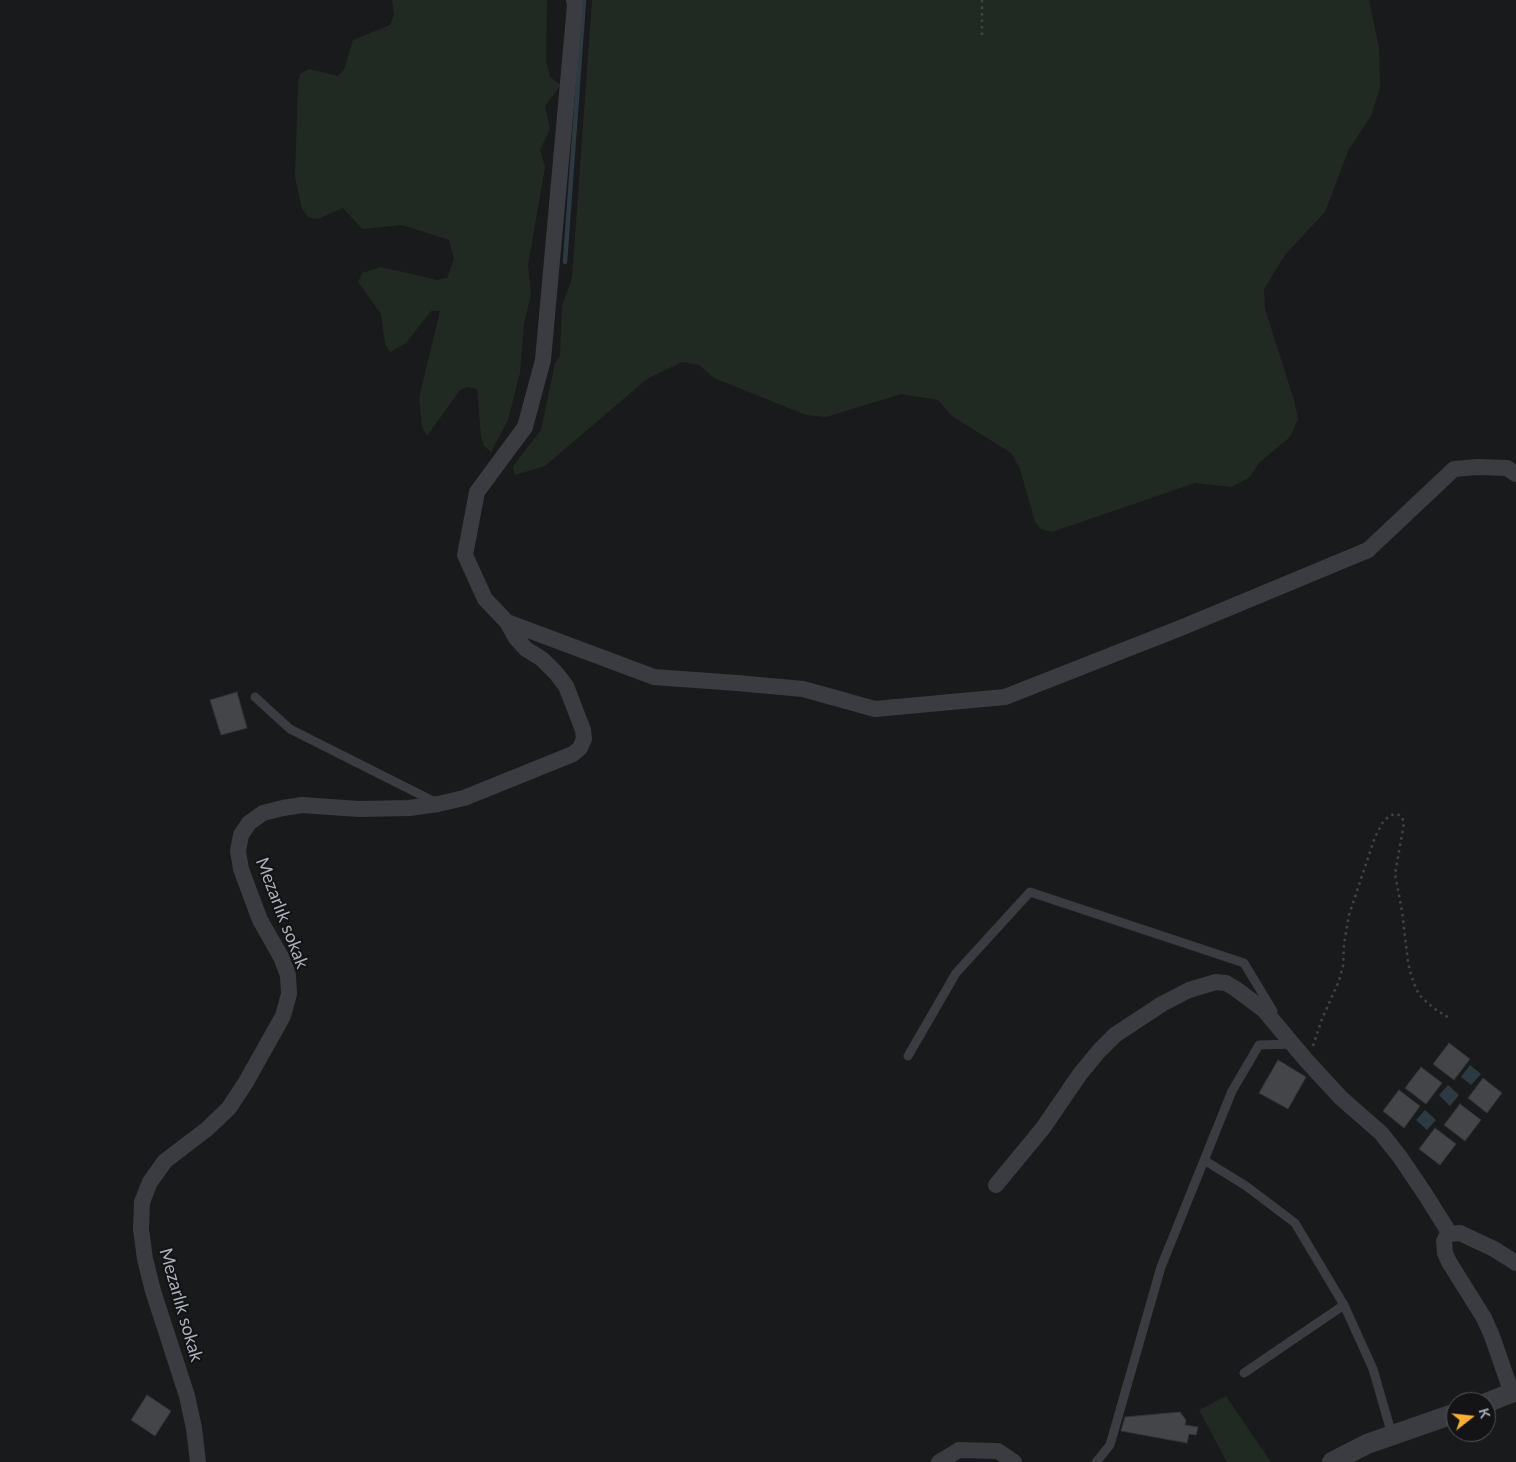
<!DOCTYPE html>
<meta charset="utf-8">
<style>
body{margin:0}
#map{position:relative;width:1516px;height:1462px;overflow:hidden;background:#191a1c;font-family:Lato,sans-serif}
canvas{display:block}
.north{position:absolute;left:1446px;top:1392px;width:50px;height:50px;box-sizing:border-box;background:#141417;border:1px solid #505359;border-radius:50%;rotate:74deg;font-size:14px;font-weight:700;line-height:20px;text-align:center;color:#abb1bc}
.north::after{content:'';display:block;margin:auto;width:18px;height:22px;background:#fbae33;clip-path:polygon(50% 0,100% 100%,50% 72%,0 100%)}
</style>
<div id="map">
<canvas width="1516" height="1462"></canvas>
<div class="north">K</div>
</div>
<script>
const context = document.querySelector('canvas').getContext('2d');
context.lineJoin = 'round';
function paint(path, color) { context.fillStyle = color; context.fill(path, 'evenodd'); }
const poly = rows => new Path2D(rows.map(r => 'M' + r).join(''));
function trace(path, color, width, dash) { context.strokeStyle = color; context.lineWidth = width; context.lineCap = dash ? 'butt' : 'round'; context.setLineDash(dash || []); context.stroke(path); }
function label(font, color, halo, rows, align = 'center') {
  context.font = font + ' Lato,sans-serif'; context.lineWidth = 4.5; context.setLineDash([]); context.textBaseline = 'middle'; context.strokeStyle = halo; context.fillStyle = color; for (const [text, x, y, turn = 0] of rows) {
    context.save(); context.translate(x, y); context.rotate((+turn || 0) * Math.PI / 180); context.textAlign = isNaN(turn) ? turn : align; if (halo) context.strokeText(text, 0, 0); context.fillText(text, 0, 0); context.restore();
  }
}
const green = poly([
 [392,0,547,0,546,61,550,77,561,85,545,106,550,129,540,150,545,167,528,265,531,295,524,323,520,373,508,420,491,452,484,446,481,437,477,389,468,387,460,390,427,436,422,427,419,398,440,311,431,311,406,343,390,352,385,344,381,314,358,282,362,273,381,267,437,280,447,278,454,259,449,240,402,225,362,229,343,208,318,219,309,218,302,209,295,177,298,83,300,74,309,69,337,76,344,70,353,40,390,25,394,15],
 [592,0,1369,0,1379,47,1380,87,1371,116,1349,149,1325,212,1285,255,1264,289,1265,309,1294,400,1298,419,1290,437,1260,462,1249,478,1231,487,1195,483,1052,532,1041,529,1035,522,1020,469,1011,453,952,416,938,400,901,394,826,417,806,415,714,378,699,365,682,362,647,379,545,466,515,475,513,466,541,430,555,363,560,356,562,306,572,278],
 [1226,1396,1271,1462,1227,1462,1199,1410]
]);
const water = poly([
 [1470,1065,1481,1074,1471,1085,1461,1077],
 [1448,1085,1459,1095,1450,1106,1439,1095],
 [1425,1110,1436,1120,1427,1130,1416,1120]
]);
const stream = poly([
 [565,262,584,0]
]);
const building = poly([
 [237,692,247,728,221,735,210,700,237,692],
 [1449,1043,1470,1059,1454,1080,1433,1064,1449,1043],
 [1278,1060,1306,1077,1288,1109,1259,1093,1278,1060],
 [1421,1067,1442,1083,1426,1104,1405,1088,1421,1067],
 [1483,1078,1502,1093,1487,1113,1468,1098,1483,1078],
 [1399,1090,1420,1106,1404,1128,1383,1111,1399,1090],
 [1460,1104,1481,1120,1465,1141,1444,1125,1460,1104],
 [1435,1128,1456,1144,1440,1165,1419,1149,1435,1128],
 [147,1395,171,1411,155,1436,131,1420,147,1395],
 [1180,1412,1186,1420,1185,1425,1198,1427,1196,1435,1189,1434,1187,1443,1121,1431,1125,1417,1180,1412]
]);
const path = poly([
 [982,0,982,39],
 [1313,1046,1322,1019,1339,981,1343,966,1344,944,1349,915,1375,837,1383,822,1388,817,1394,814,1399,815,1402,817,1404,823,1395,874,1402,911,1408,962,1411,975,1416,989,1422,998,1435,1009,1449,1018]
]);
const service = poly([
 [255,697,290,729,435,802],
 [908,1056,956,973,1030,892,1244,963,1273,1011],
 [1204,1160,1246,1186,1295,1223,1344,1305,1373,1369,1392,1435],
 [1244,1373,1344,1305],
 [1096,1462,1110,1445,1161,1267,1232,1091,1259,1045,1293,1044]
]);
const minor = poly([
 [574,0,575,5,543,360,525,427,477,492,465,555,485,599,507,622,654,677,737,683,803,689,875,709,1005,697,1183,627,1368,550,1454,469,1477,467,1507,468,1516,474],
 [996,1185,1043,1128,1080,1074,1099,1051,1115,1035,1162,1004,1189,990,1216,982,1226,983,1236,989,1264,1010,1306,1060,1341,1098,1381,1133,1400,1157,1425,1194,1450,1234],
 [1512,1394,1492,1336,1484,1318,1449,1262,1445,1253,1444,1241,1446,1237,1450,1234,1460,1233,1494,1249,1516,1263],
 [198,1462,194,1428,187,1396,153,1291,145,1259,141,1229,142,1202,150,1182,165,1161,207,1129,229,1108,246,1082,283,1016,289,994,288,975,281,957,260,920,241,869,238,851,241,835,249,823,263,813,283,808,302,805,359,809,409,808,438,804,464,798,573,754,580,748,584,739,583,730,566,686,556,673,542,659,526,649,516,638,507,622],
 [939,1462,959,1450,998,1451,1014,1462]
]);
const tertiary = poly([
 [1486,1403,1516,1391],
 [1332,1462,1367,1444,1456,1413]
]);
const streetNames = [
 ["Mezarlık sokak",282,913,69],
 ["Mezarlık sokak",181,1305,74]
];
paint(green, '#212a22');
paint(water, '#2e3a41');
trace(stream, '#2e3a41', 4.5);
paint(building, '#434549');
trace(building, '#333438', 1);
trace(path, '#404348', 2.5, [2.5, 4]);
trace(service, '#3a3c41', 9);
trace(minor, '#3a3c41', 16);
trace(tertiary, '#3a3c41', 20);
label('18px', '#abb1bc', '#141417', streetNames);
</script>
